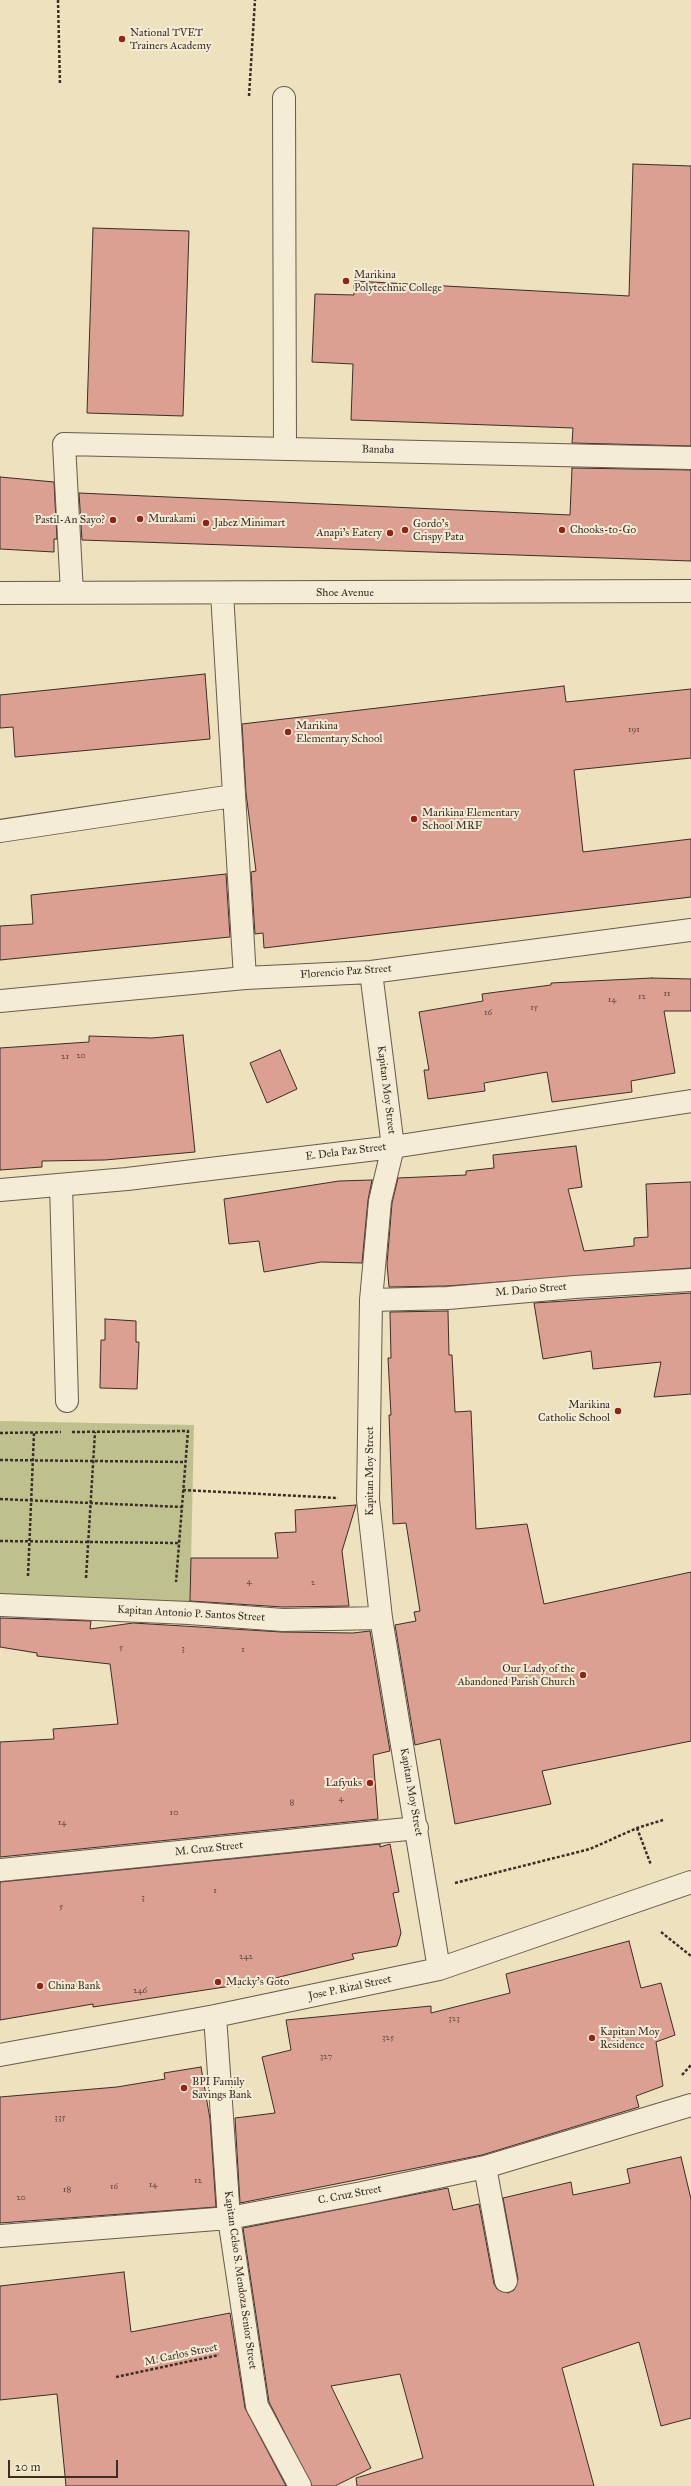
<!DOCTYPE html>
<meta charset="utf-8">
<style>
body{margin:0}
#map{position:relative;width:691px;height:2486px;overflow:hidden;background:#eee1bd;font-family:"IM FELL Great Primer",serif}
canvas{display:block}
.scale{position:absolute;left:8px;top:2460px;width:110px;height:18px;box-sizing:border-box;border:2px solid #3b2d28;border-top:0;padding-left:5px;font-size:12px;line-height:14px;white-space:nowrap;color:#3b2d28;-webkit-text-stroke:3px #f4ecd4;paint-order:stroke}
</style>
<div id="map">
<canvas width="691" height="2486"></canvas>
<div class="scale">20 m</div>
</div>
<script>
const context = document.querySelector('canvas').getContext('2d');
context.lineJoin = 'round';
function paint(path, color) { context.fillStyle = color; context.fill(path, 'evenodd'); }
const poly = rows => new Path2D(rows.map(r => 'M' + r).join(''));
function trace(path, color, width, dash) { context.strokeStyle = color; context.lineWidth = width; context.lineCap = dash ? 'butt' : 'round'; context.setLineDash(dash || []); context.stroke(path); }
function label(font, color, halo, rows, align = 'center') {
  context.font = font + ' "IM FELL Great Primer",serif'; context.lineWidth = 4; context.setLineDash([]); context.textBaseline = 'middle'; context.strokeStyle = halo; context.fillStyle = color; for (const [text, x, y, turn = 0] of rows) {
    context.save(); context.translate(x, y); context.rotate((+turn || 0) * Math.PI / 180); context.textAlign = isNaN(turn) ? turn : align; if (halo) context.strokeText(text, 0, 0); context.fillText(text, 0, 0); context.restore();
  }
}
const green = poly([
 [0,1421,194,1425,190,1607,0,1598]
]);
const building = poly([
 [633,164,691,166,691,446,572,443,573,428,351,420,353,364,312,362,315,294,354,295,354,281,629,296,633,164],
 [93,228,189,231,183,416,87,413,93,228],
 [572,468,691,470,691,561,82,540,79,493,570,515,572,468],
 [0,477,54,482,57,539,54,539,54,552,0,549,0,477],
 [205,674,210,739,15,757,13,727,0,728,0,695,205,674],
 [564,686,566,702,691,689,691,758,574,770,583,852,691,839,691,897,264,948,263,933,255,934,251,872,256,871,246,793,242,724,564,686],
 [226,874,230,937,0,960,0,926,33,924,31,895,226,874],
 [652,978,691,979,691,1011,664,1011,675,1073,631,1081,632,1092,552,1102,547,1072,484,1083,485,1091,428,1099,424,1070,429,1070,419,1012,483,1001,482,994,551,985,551,983,652,978],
 [183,1035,195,1152,105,1160,42,1161,42,1167,0,1170,0,1048,89,1042,89,1036,152,1038,183,1035],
 [280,1050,297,1089,267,1103,250,1063,280,1050],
 [576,1146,582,1187,568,1189,584,1251,634,1246,634,1238,648,1237,646,1184,691,1182,691,1268,447,1286,389,1287,387,1264,392,1203,398,1178,466,1175,466,1171,494,1168,493,1155,576,1146],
 [372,1180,368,1200,362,1263,321,1262,264,1272,259,1241,229,1244,224,1199,339,1181,372,1180],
 [691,1293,691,1394,654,1397,661,1362,593,1369,591,1351,543,1359,534,1303,691,1293],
 [448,1311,449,1355,452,1355,455,1412,471,1411,476,1529,527,1524,544,1604,691,1572,691,1741,542,1771,551,1804,455,1824,440,1739,415,1745,395,1625,416,1621,414,1612,420,1611,406,1523,393,1524,389,1415,391,1415,388,1358,391,1358,390,1312,448,1311],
 [105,1319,136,1321,136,1342,139,1342,137,1389,100,1388,101,1340,105,1340,105,1319],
 [356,1505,342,1551,349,1606,283,1607,190,1601,191,1558,278,1558,275,1533,296,1532,295,1510,356,1505],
 [0,1618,91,1621,90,1629,133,1623,282,1632,353,1633,370,1631,390,1751,373,1755,378,1819,0,1857,0,1742,54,1739,53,1729,118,1724,110,1664,37,1656,37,1653,0,1647,0,1618],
 [380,1844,380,1847,390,1844,399,1892,393,1893,401,1933,397,1946,352,1954,354,1959,238,1987,238,1985,93,2007,93,2004,0,2020,0,1882,380,1844],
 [629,1941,641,1988,661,1983,675,2035,656,2042,663,2086,636,2096,639,2107,482,2155,240,2203,235,2118,275,2113,262,2057,291,2050,286,2020,431,2006,431,2013,510,1993,506,1974,629,1941],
 [201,2067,210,2119,216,2207,0,2223,0,2097,117,2087,165,2079,164,2073,201,2067],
 [681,2157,691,2199,691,2418,661,2426,639,2342,562,2368,594,2486,357,2486,356,2478,423,2458,400,2374,331,2386,371,2468,335,2486,312,2486,269,2402,243,2228,448,2188,453,2210,479,2204,494,2284,497,2289,508,2293,514,2290,518,2279,503,2198,571,2182,573,2195,630,2183,627,2169,681,2157],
 [124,2272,131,2332,230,2313,245,2408,286,2486,66,2486,57,2394,0,2400,0,2286,124,2272]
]);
const path = poly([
 [58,0,60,85],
 [249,96,255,0],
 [72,1432,188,1431,176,1582],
 [0,1433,61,1432],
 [0,1460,185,1462],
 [183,1490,338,1498],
 [0,1499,182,1507],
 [0,1541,179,1543],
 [28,1576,34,1433],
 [86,1578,95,1432],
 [637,1828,651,1865],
 [455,1883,590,1849,637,1828,663,1820],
 [661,1932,691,1956],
 [682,2075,691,2065],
 [116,2377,219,2355]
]);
const minor = poly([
 [284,98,285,447],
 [0,593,691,591],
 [72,593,64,444,691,458],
 [222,593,245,978],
 [0,831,233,796],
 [371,972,393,1147,380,1201,371,1300,368,1500,381,1618,439,1969],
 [0,1001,245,978,371,972,691,930],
 [61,1185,67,1401],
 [0,1190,127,1179,393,1147,691,1101],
 [371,1300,448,1298,575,1287,691,1280],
 [0,1605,189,1613,283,1620,381,1618],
 [0,1870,417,1828],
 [215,2016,229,2218,257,2406,300,2486],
 [0,2055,215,2016,439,1969,691,1882],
 [485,2167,506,2281],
 [0,2236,229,2218,362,2193,485,2167,691,2105]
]);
const markers = [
 [122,39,4,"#8f2418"],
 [346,281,4,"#8f2418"],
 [140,519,4,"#8f2418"],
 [113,520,4,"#8f2418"],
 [206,523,4,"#8f2418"],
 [405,530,4,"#8f2418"],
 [562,530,4,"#8f2418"],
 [390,533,4,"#8f2418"],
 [288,732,4,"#8f2418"],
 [414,819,4,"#8f2418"],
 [618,1411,4,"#8f2418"],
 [583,1675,4,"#8f2418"],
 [370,1783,4,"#8f2418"],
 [218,1982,4,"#8f2418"],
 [40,1986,4,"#8f2418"],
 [592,2038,4,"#8f2418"],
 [184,2088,4,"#8f2418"]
];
const numberNames = [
 ["191",634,730],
 ["11",667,994],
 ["12",642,997],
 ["14",612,1000],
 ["15",534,1008],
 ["16",488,1013],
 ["20",81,1056],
 ["21",65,1057],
 ["4",249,1582],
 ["2",313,1583],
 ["5",121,1648],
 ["3",183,1649],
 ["1",243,1650],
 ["4",341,1799],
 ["8",292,1803],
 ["10",174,1813],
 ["14",62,1823],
 ["1",215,1891],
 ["3",143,1898],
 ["5",61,1907],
 ["242",246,1957],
 ["246",140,1991],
 ["323",454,2019],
 ["325",388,2038],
 ["327",326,2057],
 ["335",60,2118],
 ["12",198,2181],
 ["14",153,2185],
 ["16",114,2187],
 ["18",67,2190],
 ["20",21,2198]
];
const poiNames = [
 ["National TVET",130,33],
 ["Trainers Academy",130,46],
 ["Marikina",354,275],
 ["Polytechnic College",354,288],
 ["Murakami",148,519],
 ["Pastil-An Sayo?",105,520,"right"],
 ["Jabez Minimart",214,523],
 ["Gordo’s",413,524],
 ["Crispy Pata",413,537],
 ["Chooks-to-Go",570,530],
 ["Anapi's Eatery",382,533,"right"],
 ["Marikina",296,726],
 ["Elementary School",296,739],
 ["Marikina Elementary",422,813],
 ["School MRF",422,826],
 ["Marikina",610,1405,"right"],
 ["Catholic School",610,1418,"right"],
 ["Our Lady of the",575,1669,"right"],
 ["Abandoned Parish Church",575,1682,"right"],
 ["Lafyuks",362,1783,"right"],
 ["Macky's Goto",226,1982],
 ["China Bank",48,1986],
 ["Kapitan Moy",600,2032],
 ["Residence",600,2045],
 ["BPI Family",192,2082],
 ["Savings Bank",192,2095]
];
const streetNames = [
 ["Banaba",378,450,1],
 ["Shoe Avenue",345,593],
 ["Florencio Paz Street",346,972,-4],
 ["Kapitan Moy Street",386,1090,83],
 ["E. Dela Paz Street",346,1152,-7],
 ["M. Dario Street",531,1290,-5],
 ["Kapitan Moy Street",370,1471,-90],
 ["Kapitan Antonio P. Santos Street",191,1614,3],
 ["Kapitan Moy Street",411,1792,80],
 ["M. Cruz Street",209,1849,-6],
 ["Jose P. Rizal Street",350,1988,-12],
 ["C. Cruz Street",350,2195,-11],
 ["Kapitan Celso S. Mendoza Senior Street",240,2280,82],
 ["M. Carlos Street",181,2355,-12]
];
paint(green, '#bec18d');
paint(building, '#dca092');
trace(building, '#3b2d28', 1);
trace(minor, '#685a4d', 24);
trace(path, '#3b2d28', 2.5, [3, 2]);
trace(minor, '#f4ecd4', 22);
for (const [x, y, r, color] of markers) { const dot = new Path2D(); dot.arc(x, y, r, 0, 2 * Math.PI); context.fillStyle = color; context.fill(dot); trace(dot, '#f4ecd4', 1.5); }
label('9px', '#634a42', null, numberNames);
label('11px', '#3b2d28', '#f4ecd4', poiNames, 'left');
label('11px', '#3b2d28', '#f4ecd4', streetNames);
</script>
